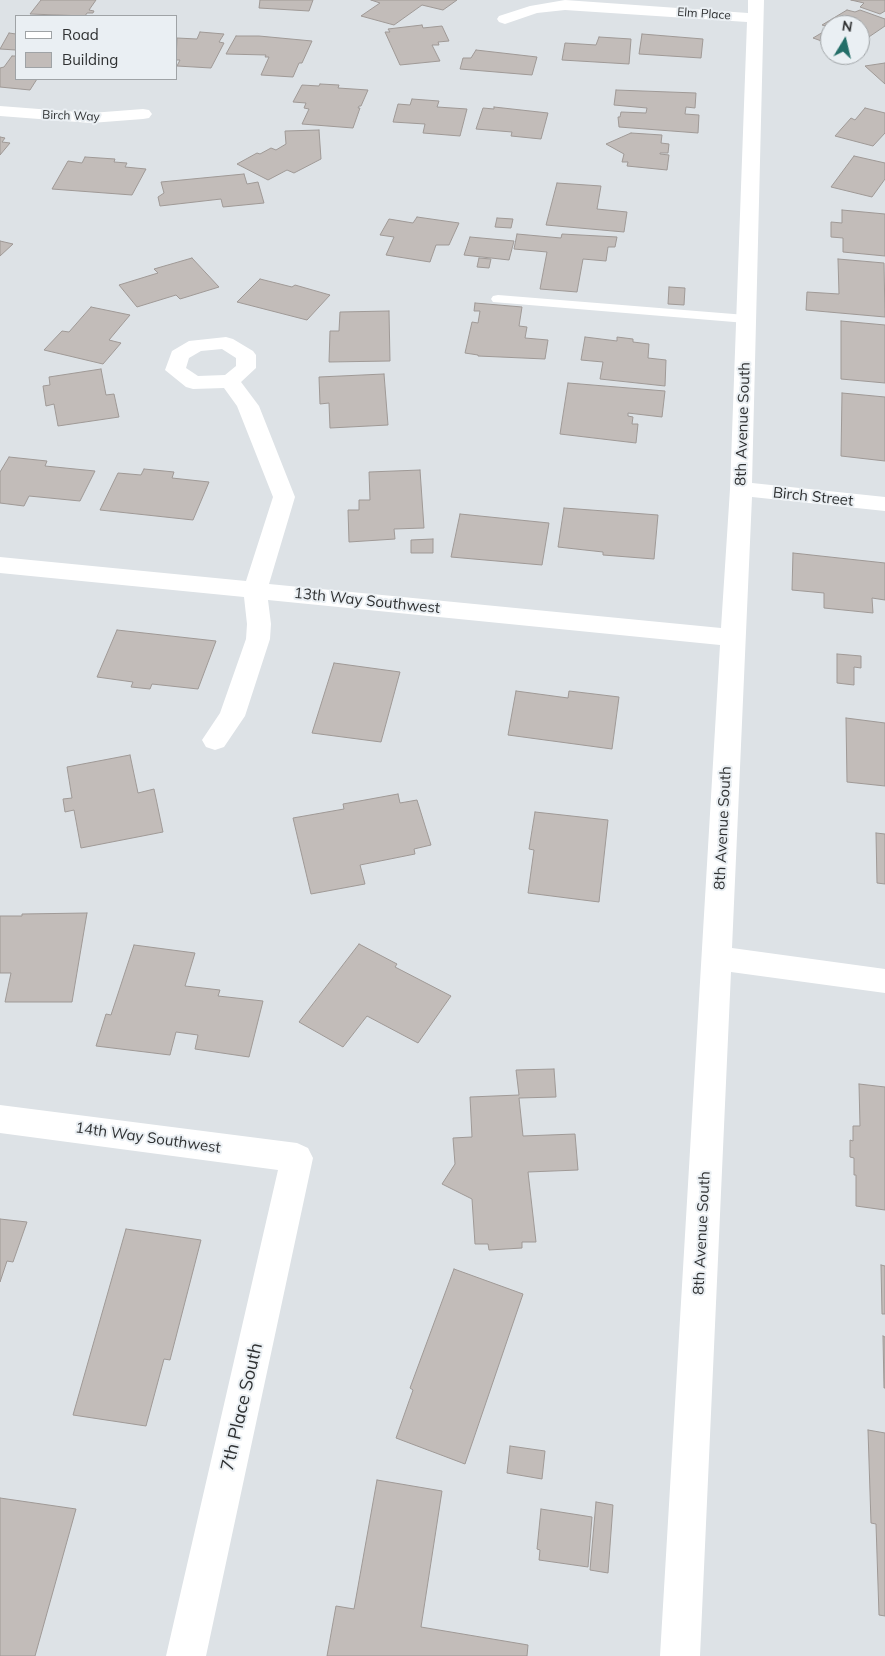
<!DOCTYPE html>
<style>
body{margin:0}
#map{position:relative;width:885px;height:1656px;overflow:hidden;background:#dde2e6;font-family:Mulish,sans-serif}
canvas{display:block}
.legend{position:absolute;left:15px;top:15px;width:162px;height:65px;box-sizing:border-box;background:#eaeff3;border:1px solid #9fa3a6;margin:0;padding:6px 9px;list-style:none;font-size:15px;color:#2f3132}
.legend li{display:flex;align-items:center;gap:10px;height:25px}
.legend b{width:25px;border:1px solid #9fa3a6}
.north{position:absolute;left:820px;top:15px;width:50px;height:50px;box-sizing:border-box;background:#eaeff3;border:1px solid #9fa3a6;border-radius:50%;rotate:9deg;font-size:14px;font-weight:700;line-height:20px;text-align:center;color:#2f3132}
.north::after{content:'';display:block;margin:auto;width:18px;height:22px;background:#246e68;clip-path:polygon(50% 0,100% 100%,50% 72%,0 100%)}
</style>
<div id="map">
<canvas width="885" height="1656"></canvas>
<ul class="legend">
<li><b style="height:6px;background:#fff"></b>Road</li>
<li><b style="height:14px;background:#c2bcb9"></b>Building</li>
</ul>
<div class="north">N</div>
</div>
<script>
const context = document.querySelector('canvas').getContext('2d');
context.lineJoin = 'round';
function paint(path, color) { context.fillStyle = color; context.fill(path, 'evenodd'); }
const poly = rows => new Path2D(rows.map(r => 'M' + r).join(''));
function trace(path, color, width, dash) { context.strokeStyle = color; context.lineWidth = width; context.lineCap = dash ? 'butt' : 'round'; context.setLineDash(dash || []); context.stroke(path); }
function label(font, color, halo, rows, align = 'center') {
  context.font = font + ' Mulish,sans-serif'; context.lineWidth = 4; context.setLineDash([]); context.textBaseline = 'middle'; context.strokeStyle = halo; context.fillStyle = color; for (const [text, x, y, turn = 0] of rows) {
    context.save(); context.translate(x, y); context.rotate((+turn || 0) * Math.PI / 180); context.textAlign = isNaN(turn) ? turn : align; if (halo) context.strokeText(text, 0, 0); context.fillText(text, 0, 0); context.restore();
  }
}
const building = poly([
 [41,0,96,0,89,10,94,11,93,13,87,13,85,16,30,14,41,0],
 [260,0,313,0,309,11,259,8,260,0],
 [371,0,457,0,443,10,422,5,394,25,361,16,380,3,371,0],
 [851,0,885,0,885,11,880,14,860,7,864,3,851,0],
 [847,10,855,12,860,10,885,19,885,26,860,43,860,25,830,25,830,27,822,25,847,10],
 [422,25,423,28,442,26,449,41,438,42,439,45,432,45,440,61,400,65,385,32,390,32,388,29,422,25],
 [830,28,830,44,813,38,830,28],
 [200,32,224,34,219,42,224,43,211,68,177,66,180,60,176,60,177,38,197,39,200,32],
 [9,33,16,34,16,50,0,49,9,33],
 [642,34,703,39,701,58,639,54,642,34],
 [236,36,259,36,312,41,302,63,299,63,293,77,261,75,269,57,265,57,266,55,226,54,236,36],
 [599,37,631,39,629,64,562,60,565,43,596,45,599,37],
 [476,50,537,57,532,75,460,69,463,58,471,58,476,50],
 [12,56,16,56,16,79,37,79,30,90,0,87,0,68,4,67,12,56],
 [885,63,885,84,865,66,885,63],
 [320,84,339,85,338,88,368,90,361,106,359,106,358,108,360,108,353,128,302,124,309,109,304,108,306,103,293,102,302,85,319,86,320,84],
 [616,90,696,93,695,108,686,107,685,114,699,115,698,133,619,127,618,117,620,117,621,112,646,113,647,108,614,105,616,90],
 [412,99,439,101,437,107,467,109,460,136,423,133,425,124,393,122,398,104,410,105,412,99],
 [494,107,548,113,541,139,511,136,512,132,476,129,483,108,494,109,494,107],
 [865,108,885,113,885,133,873,146,835,136,851,118,855,120,865,108],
 [319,130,321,159,294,173,287,170,268,180,237,164,257,153,260,154,271,148,276,150,286,144,285,131,319,130],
 [631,133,662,135,661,143,669,144,668,153,660,153,660,154,669,155,667,170,627,166,628,162,622,162,624,154,606,144,631,133],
 [0,137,5,138,2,142,10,143,0,155,0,137],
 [854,156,885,163,885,179,872,197,831,187,854,156],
 [85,157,115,159,114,162,127,163,125,167,146,169,132,195,52,189,68,161,82,163,85,157],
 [244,174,247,184,258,182,264,203,223,207,221,199,160,206,158,197,164,193,161,182,244,174],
 [557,183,601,186,597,209,627,212,624,232,546,225,557,183],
 [842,210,885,214,885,256,843,252,843,238,831,237,831,222,842,223,842,210],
 [417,217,459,223,449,245,436,245,430,262,386,255,394,237,380,235,389,219,413,223,417,217],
 [497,218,513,219,511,228,495,227,497,218],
 [517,234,561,238,562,234,617,237,615,247,608,247,606,261,583,259,577,292,540,289,547,252,514,249,517,234],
 [470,237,514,241,509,260,464,255,470,237],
 [0,241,13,244,0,256,0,241],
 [192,258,219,287,180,299,176,295,137,307,119,285,158,273,154,269,192,258],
 [479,258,491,259,489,268,477,267,479,258],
 [838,259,884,263,885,317,806,310,807,292,839,294,838,259],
 [260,279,292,287,295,285,330,295,307,320,237,302,260,279],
 [669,287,685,288,684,305,668,304,669,287],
 [475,303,522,307,519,326,527,327,525,338,548,340,545,359,478,356,478,355,465,353,472,322,478,323,480,311,474,311,475,303],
 [91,307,130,315,109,340,121,343,103,364,44,350,62,331,69,332,91,307],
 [389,311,390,361,329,362,330,331,339,331,340,312,389,311],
 [841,321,885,325,885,383,841,379,841,321],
 [585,337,617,341,617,337,633,339,633,342,649,344,648,358,666,360,665,386,600,379,603,362,581,360,585,337],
 [101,369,106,395,114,394,119,417,58,426,54,404,46,406,43,386,50,385,49,377,101,369],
 [384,374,388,425,330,428,329,403,320,404,319,377,384,374],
 [568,383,665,391,662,417,628,413,628,416,633,417,632,424,638,424,636,443,560,434,568,383],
 [842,393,885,397,885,461,841,456,842,393],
 [9,457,47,461,45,466,95,471,80,501,29,496,24,506,0,503,0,472,9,457],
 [144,469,174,472,172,478,209,482,193,520,100,510,118,473,141,475,144,469],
 [420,470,424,528,394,529,395,539,349,542,348,510,359,510,359,500,370,500,369,472,420,470],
 [564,508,658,515,654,559,603,555,603,552,558,547,564,508],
 [460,514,549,523,542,565,451,557,460,514],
 [433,539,433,553,411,553,411,540,433,539],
 [793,553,885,563,885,600,872,598,873,613,824,608,824,593,792,590,793,553],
 [117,630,216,641,198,689,152,684,150,689,131,687,133,682,97,677,117,630],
 [837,654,861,656,861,668,854,667,854,685,837,683,837,654],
 [334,663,400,672,381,742,312,733,334,663],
 [516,691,568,698,569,691,619,697,612,749,508,735,516,691],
 [846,718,885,723,885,786,847,782,846,718],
 [130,755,138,793,154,789,163,832,81,848,74,810,65,812,63,799,72,798,67,767,130,755],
 [398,794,400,803,417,800,431,845,414,849,415,854,360,865,365,884,311,894,293,818,344,809,343,804,398,794],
 [535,812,608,820,599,902,528,893,534,850,529,849,535,812],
 [876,833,885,834,885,884,877,883,876,833],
 [87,913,72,1002,5,1002,11,973,0,973,0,916,22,916,22,914,87,913],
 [359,944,397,964,395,967,451,996,418,1043,367,1016,343,1047,299,1022,359,944],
 [134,945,195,953,185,986,220,990,218,996,263,1001,249,1057,195,1049,198,1035,176,1032,170,1055,96,1046,106,1014,111,1015,134,945],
 [554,1069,556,1097,519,1098,523,1136,575,1134,578,1170,528,1172,536,1242,522,1242,522,1248,489,1250,488,1244,475,1244,472,1199,442,1184,455,1164,453,1138,472,1137,470,1097,519,1095,516,1070,554,1069],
 [859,1084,885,1087,885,1210,856,1206,856,1175,854,1175,854,1158,850,1157,850,1140,853,1141,853,1126,860,1126,859,1084],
 [0,1219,27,1222,13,1262,7,1261,0,1282,0,1219],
 [126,1229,201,1240,170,1360,164,1359,146,1426,73,1415,126,1229],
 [881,1265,885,1266,885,1314,882,1314,881,1265],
 [454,1269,523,1294,465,1464,396,1438,413,1390,410,1388,454,1269],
 [883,1336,885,1337,885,1388,884,1388,883,1336],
 [868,1430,885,1433,885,1616,879,1615,876,1524,871,1523,868,1430],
 [510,1446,545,1451,542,1479,507,1473,510,1446],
 [377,1480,442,1491,421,1627,528,1645,527,1656,327,1656,336,1606,354,1609,377,1480],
 [0,1498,76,1509,35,1656,0,1656,0,1498],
 [596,1502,613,1505,608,1573,590,1570,596,1502],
 [541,1509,592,1517,588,1567,539,1560,540,1550,537,1549,541,1509]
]);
const service = poly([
 [498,295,746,315,751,316,753,319,751,322,746,323,493,302,491,299,493,296,498,295]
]);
const minor = poly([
 [565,0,748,13,748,0,764,0,752,483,885,497,885,511,752,497,732,948,885,969,885,993,731,972,700,1656,660,1656,720,645,268,600,271,624,270,639,245,716,224,747,215,750,206,747,202,740,220,713,246,639,247,624,244,597,0,573,0,557,246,581,273,497,237,406,224,388,193,389,186,387,165,370,172,351,189,341,226,337,233,339,253,351,256,355,256,368,241,382,259,406,295,497,269,584,721,628,730,489,747,22,565,10,537,13,505,24,499,22,497,19,499,16,530,6,565,0],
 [222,349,236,358,236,366,225,375,198,376,186,368,189,358,201,351,222,349],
 [0,106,91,113,143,109,149,110,152,114,149,118,143,119,91,123,0,116,0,106],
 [0,1105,297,1143,308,1148,313,1158,206,1656,166,1656,278,1170,0,1133,0,1105]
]);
const farStreetnames = [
 ["Elm Place",704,14,4],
 ["Birch Way",71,116,2]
];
const streetNames = [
 ["8th Avenue South",743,424,-88],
 ["Birch Street",813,497,6],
 ["13th Way Southwest",367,601,6],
 ["8th Avenue South",723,828,-87],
 ["14th Way Southwest",148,1138,8],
 ["8th Avenue South",702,1233,-87]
];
const nearStreetnames = [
 ["7th Place South",242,1407,-77]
];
paint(building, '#c2bcb9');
trace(building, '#9f9996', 1);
paint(service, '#fff');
paint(minor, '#fff');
label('12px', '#2f3132', '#eaeff3', farStreetnames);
label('15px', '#2f3132', '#eaeff3', streetNames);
label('18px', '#2f3132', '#eaeff3', nearStreetnames);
</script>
